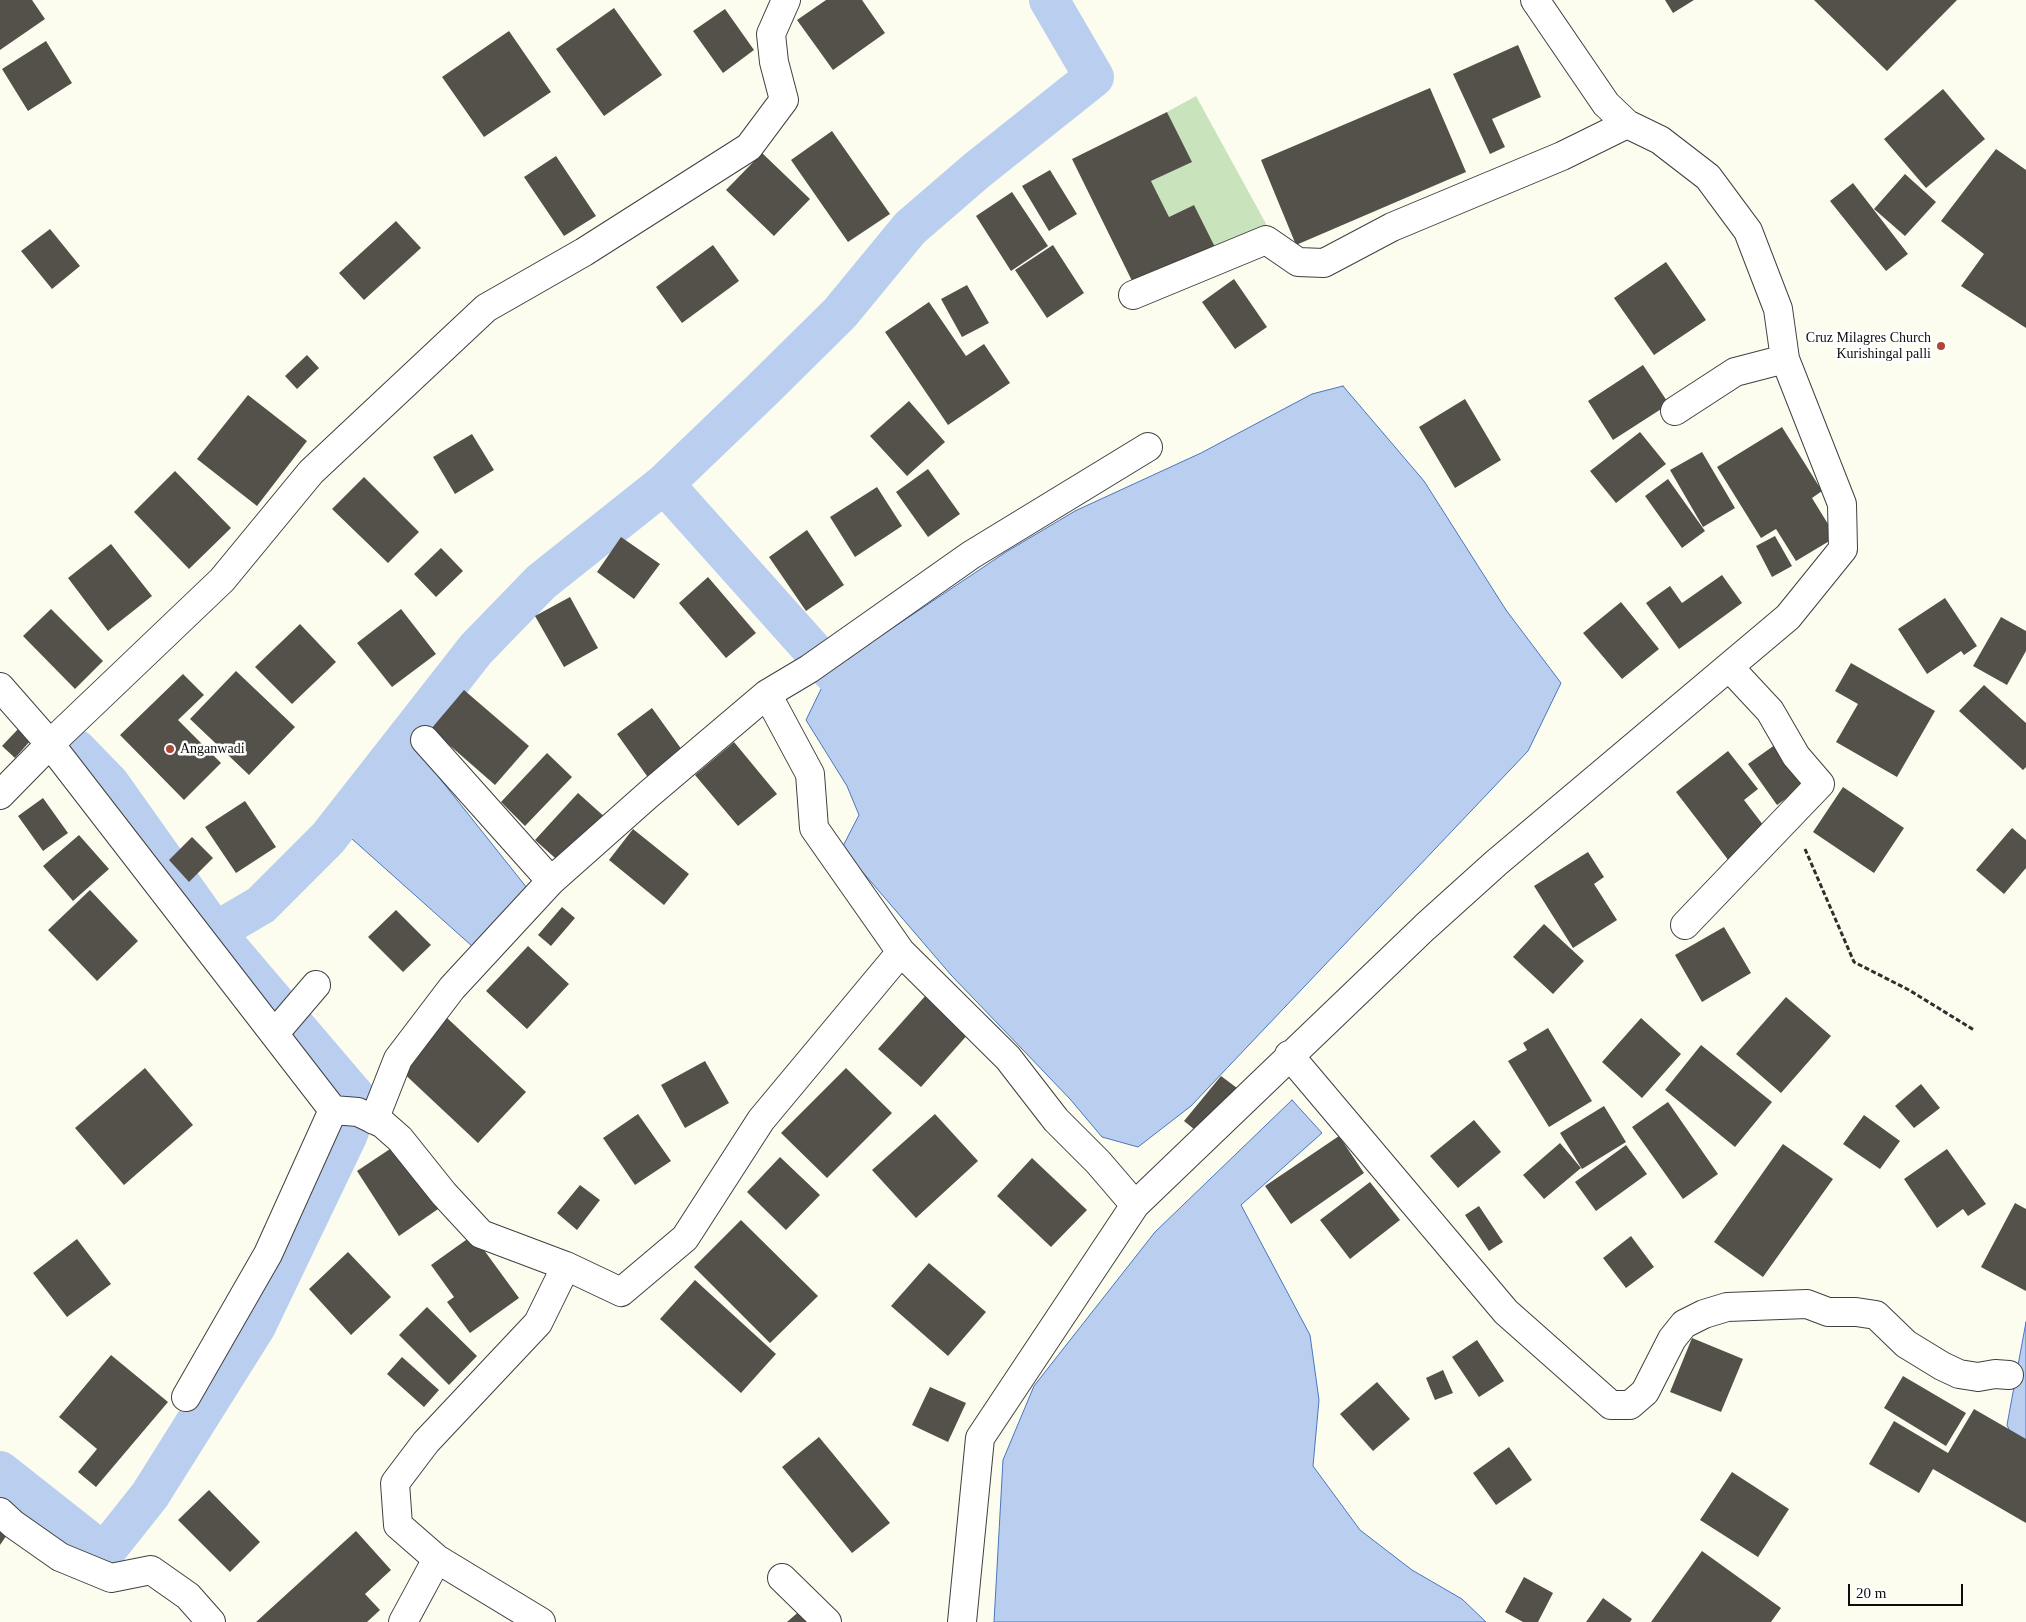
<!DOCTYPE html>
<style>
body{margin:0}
#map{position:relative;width:2026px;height:1622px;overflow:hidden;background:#fdfdef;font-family:"Times New Roman",serif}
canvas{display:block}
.scale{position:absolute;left:1848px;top:1584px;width:115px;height:22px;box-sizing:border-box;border:2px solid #0d0d0d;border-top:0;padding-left:6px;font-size:15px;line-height:18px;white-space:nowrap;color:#0d0d0d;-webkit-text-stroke:4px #fff;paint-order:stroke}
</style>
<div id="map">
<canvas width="2026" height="1622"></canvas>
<div class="scale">20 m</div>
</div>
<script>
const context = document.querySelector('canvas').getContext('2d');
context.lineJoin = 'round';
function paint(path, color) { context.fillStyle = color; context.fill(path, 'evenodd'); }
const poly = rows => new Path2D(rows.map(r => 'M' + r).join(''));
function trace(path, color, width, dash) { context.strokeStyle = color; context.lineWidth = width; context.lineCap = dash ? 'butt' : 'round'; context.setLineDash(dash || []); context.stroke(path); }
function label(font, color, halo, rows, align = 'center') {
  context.font = font + ' "Times New Roman",serif'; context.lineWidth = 5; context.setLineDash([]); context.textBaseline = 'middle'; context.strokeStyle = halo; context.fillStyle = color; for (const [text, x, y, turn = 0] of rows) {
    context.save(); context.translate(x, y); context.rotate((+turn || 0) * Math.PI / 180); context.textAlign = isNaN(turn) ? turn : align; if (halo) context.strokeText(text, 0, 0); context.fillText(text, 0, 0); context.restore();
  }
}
const green = poly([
 [1196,96,1270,231,1216,249,1194,205,1169,217,1151,181,1191,162,1167,112]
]);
const water = poly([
 [1343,386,1424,481,1506,610,1561,683,1528,751,1191,1106,1138,1147,1102,1137,1070,1099,951,975,842,848,859,815,847,786,806,720,825,681,855,653,1006,552,1075,511,1201,453,1312,394,1343,386],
 [414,746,531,893,472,946,342,830,414,746],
 [1292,1100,1322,1133,1241,1205,1310,1335,1319,1400,1313,1466,1360,1530,1412,1570,1462,1599,1486,1622,994,1622,1003,1460,1034,1386,1155,1232,1292,1100],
 [2026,1322,2026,1467,2007,1425,2026,1322]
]);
const canal = poly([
 [664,484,833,673],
 [215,932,261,905,328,838,476,649,541,582,664,484,760,392,840,313,910,228,976,171,1094,77,1049,0],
 [0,1471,104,1553,150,1495,256,1326,348,1134,359,1101,215,932,110,784,76,749]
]);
const building = poly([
 [0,0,32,0,45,19,0,50],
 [826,0,862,0,885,33,833,70,797,20],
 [1665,0,1694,0,1673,13],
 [1814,0,1957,0,1887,71],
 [614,8,662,75,604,116,556,49],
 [725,9,754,50,723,73,693,31],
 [509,31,551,92,484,137,442,77],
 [46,41,72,83,28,111,2,69],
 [1518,45,1541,97,1492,119,1505,147,1490,154,1453,74],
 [1430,88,1466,172,1296,245,1261,160],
 [1943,89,1985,139,1926,188,1884,139],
 [1167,112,1192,162,1151,181,1169,217,1194,205,1216,249,1136,289,1072,159],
 [832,131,890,214,848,242,791,160],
 [1996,149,2026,170,2026,328,1961,286,1984,254,1941,221],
 [762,153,810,199,774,236,726,190],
 [556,156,596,216,564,236,524,177],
 [1050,170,1077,214,1049,231,1022,186],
 [1905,174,1936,202,1905,236,1874,209],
 [1853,183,1908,254,1886,271,1830,201],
 [1012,192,1048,246,1011,271,976,216],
 [396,221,421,248,364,300,339,273],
 [50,229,80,266,52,289,21,251],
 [713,245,739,281,682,323,656,287],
 [1053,245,1084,293,1047,318,1015,270],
 [1666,262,1706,320,1654,355,1614,298],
 [1234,279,1267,327,1235,349,1202,302],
 [967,285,989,323,962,337,941,299],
 [929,302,966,356,984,344,1010,383,948,425,885,332],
 [307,355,319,368,297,389,285,376],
 [1643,365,1669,404,1613,440,1588,401],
 [248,395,307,441,257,506,197,459],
 [1465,399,1501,460,1455,488,1419,427],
 [909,401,945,442,907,476,870,436],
 [1782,427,1822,491,1812,498,1836,537,1796,561,1776,529,1761,538,1717,467],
 [1640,432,1666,464,1616,503,1590,471],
 [472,434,494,470,455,494,433,457],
 [1702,452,1735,508,1703,527,1670,470],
 [928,469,960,514,928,537,896,492],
 [175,471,231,528,189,569,134,512],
 [364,477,419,532,388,563,332,509],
 [1668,479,1705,531,1682,548,1645,496],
 [877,487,902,526,855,557,830,517],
 [807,530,844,585,806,611,769,557],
 [1775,536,1792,566,1772,577,1756,546],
 [621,537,660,564,634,599,597,572],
 [111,544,152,596,108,631,68,578],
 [441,548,463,571,436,597,414,574],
 [1722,575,1742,603,1679,649,1646,603,1670,586,1682,603],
 [708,577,756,633,726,658,679,603],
 [570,597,598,648,564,667,535,616],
 [1945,598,1977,646,1964,655,1961,651,1927,674,1898,629],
 [1621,602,1659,649,1622,679,1583,633],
 [51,609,103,661,75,689,23,636],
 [401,609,436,654,392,687,357,643],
 [2001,617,2026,631,2026,651,2007,685,1973,666],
 [300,624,336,662,292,704,255,667],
 [1851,663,1935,711,1897,777,1836,742,1858,704,1835,691],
 [236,671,295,727,249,775,190,719],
 [183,674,204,695,178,720,221,763,184,800,120,735],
 [1984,685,2026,723,2026,767,2023,770,1959,711],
 [464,690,529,746,495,785,431,729],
 [652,708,687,757,652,783,617,734],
 [19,728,31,740,15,758,2,746],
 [734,742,777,794,738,826,695,775],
 [1779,742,1808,783,1777,805,1748,764],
 [1728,751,1758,789,1744,800,1767,830,1729,861,1676,792],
 [547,753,572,777,525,826,501,802],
 [1843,787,1904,828,1874,873,1813,832],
 [578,793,607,819,564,866,535,840],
 [43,798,68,833,43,851,18,816],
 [245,801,276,847,236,873,205,827],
 [2012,828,2026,840,2026,868,2004,894,1976,870],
 [633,829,689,874,664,905,609,860],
 [79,835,109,869,73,901,43,866],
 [192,837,213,858,189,882,169,860],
 [1588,852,1604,877,1594,884,1617,920,1573,948,1534,886],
 [90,890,138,941,97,981,48,930],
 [562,907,575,918,551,946,538,935],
 [396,910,431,945,403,972,368,937],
 [1544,924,1584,961,1553,994,1513,957],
 [1724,927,1751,973,1702,1002,1675,955],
 [528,946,569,984,527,1029,486,991],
 [927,994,970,1032,921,1087,878,1049],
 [1786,997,1831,1036,1781,1093,1736,1054],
 [445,1016,526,1092,478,1143,397,1067],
 [1641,1018,1681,1054,1642,1098,1602,1062],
 [1548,1028,1592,1101,1549,1127,1508,1061,1527,1050,1523,1043],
 [1701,1045,1772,1102,1735,1147,1665,1090],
 [705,1061,729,1103,685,1128,661,1085],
 [145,1068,193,1125,124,1185,75,1128],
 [846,1068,892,1113,827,1178,781,1133],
 [1221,1076,1237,1088,1200,1134,1184,1121],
 [1921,1084,1940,1108,1914,1128,1895,1106],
 [1668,1102,1718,1174,1683,1199,1632,1127],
 [1604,1106,1626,1142,1582,1169,1560,1133],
 [638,1114,671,1161,635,1185,603,1138],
 [935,1114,978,1161,916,1218,872,1170],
 [1864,1115,1900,1141,1880,1169,1843,1144],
 [1474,1120,1501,1152,1458,1188,1430,1156],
 [1339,1136,1364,1173,1291,1224,1265,1186],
 [399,1143,441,1207,399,1236,357,1171],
 [1560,1143,1581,1168,1544,1199,1523,1175],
 [1783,1144,1833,1179,1763,1277,1714,1242],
 [1626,1145,1647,1174,1596,1211,1575,1182],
 [1947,1149,1986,1204,1968,1216,1963,1209,1937,1228,1904,1179],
 [780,1157,820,1195,786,1230,747,1192],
 [1032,1158,1087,1210,1051,1247,997,1196],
 [1370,1182,1400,1220,1350,1259,1320,1220],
 [580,1185,600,1200,577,1230,557,1213],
 [2015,1203,2026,1209,2026,1291,1981,1267],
 [1479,1206,1503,1242,1489,1251,1465,1215],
 [741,1220,818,1296,770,1343,694,1267],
 [473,1235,519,1298,470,1333,447,1302,454,1297,431,1265],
 [1631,1236,1654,1267,1626,1288,1603,1258],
 [77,1239,111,1284,67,1317,33,1273],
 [348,1252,391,1297,351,1335,309,1289],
 [929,1263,986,1312,948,1356,891,1306],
 [695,1280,776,1354,741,1393,660,1319],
 [427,1307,477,1356,449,1385,399,1335],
 [1692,1338,1743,1359,1721,1412,1670,1392],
 [1477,1340,1504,1381,1479,1397,1452,1357],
 [111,1355,168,1402,96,1487,78,1472,97,1449,59,1417],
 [402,1357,439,1390,424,1407,387,1374],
 [1443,1370,1453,1393,1435,1400,1426,1378],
 [1903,1376,1966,1413,1946,1446,1884,1408],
 [1377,1382,1410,1419,1373,1451,1340,1414],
 [930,1387,966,1403,948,1442,912,1425],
 [1974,1409,2026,1439,2026,1523,1933,1469,1919,1493,1869,1464,1894,1421,1948,1453],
 [819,1437,890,1523,852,1553,782,1467],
 [1509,1447,1532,1480,1496,1505,1473,1473],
 [1732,1472,1789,1509,1758,1557,1700,1520],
 [209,1490,260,1542,230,1572,178,1520],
 [0,1521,11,1529,0,1545],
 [356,1531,391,1570,365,1594,380,1610,367,1622,256,1622],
 [1702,1551,1781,1608,1771,1622,1651,1622],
 [1524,1577,1553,1593,1538,1622,1523,1622,1505,1612],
 [1603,1598,1632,1619,1630,1622,1586,1622],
 [803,1608,815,1622,787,1622]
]);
const path = poly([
 [1805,849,1854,962,1909,990,1974,1030]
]);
const street = poly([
 [1133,295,1266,240,1298,262,1324,263,1392,227,1562,156,1627,124],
 [1675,411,1735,372,1785,359],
 [0,687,50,744,333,1110,358,1112,383,1124,400,1139,444,1194,481,1234,566,1266],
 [767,694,810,774,814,828,901,952,1008,1058,1056,1120,1098,1162,1135,1205,980,1438,962,1622],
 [425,740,551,881],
 [0,795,50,744,222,580,311,472,486,308,584,252,749,147,784,100,774,62,771,34,786,0],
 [1685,925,1820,784,1796,756,1770,711,1729,667],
 [275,1033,316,985],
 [1289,1055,1506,1312,1611,1405,1630,1405,1645,1392,1672,1339,1684,1324,1704,1314,1727,1307,1807,1304,1828,1312,1856,1312,1876,1315,1906,1344,1942,1366,1959,1374,1978,1377,1995,1374,2009,1375],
 [374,1120,398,1059,452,988,551,881,649,794,767,694,809,669,971,555,1148,447],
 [1135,1205,1425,927,1496,863,1788,617,1843,549,1842,504,1785,359,1778,309,1748,231,1708,177,1660,140,1627,124,1606,104,1535,0],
 [186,1397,268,1254,333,1110],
 [0,1512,13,1524,60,1557,111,1578,151,1570,188,1596,211,1622],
 [782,1578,827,1622],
 [403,1622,437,1559],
 [541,1622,437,1559,398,1525,395,1483,426,1442,538,1323,566,1266,621,1292,685,1238,761,1120,901,952]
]);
const markers = [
 [1941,346,5,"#ac4936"],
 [170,749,5,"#ac4936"]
];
const poiNames = [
 ["Cruz Milagres Church",1931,338],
 ["Kurishingal palli",1931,354],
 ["Anganwadi",180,749,"left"]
];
paint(green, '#c9e4bd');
paint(water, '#bacfef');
trace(water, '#4976bd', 1);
trace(canal, '#bacfef', 40);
paint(building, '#54514b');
trace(street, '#404040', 30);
trace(path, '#2f2f2f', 3, [5, 2.5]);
trace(street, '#fff', 28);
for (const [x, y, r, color] of markers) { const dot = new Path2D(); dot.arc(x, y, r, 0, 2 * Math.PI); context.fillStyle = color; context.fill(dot); trace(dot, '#fff', 2); }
label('14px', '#0d0d0d', '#fff', poiNames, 'right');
</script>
